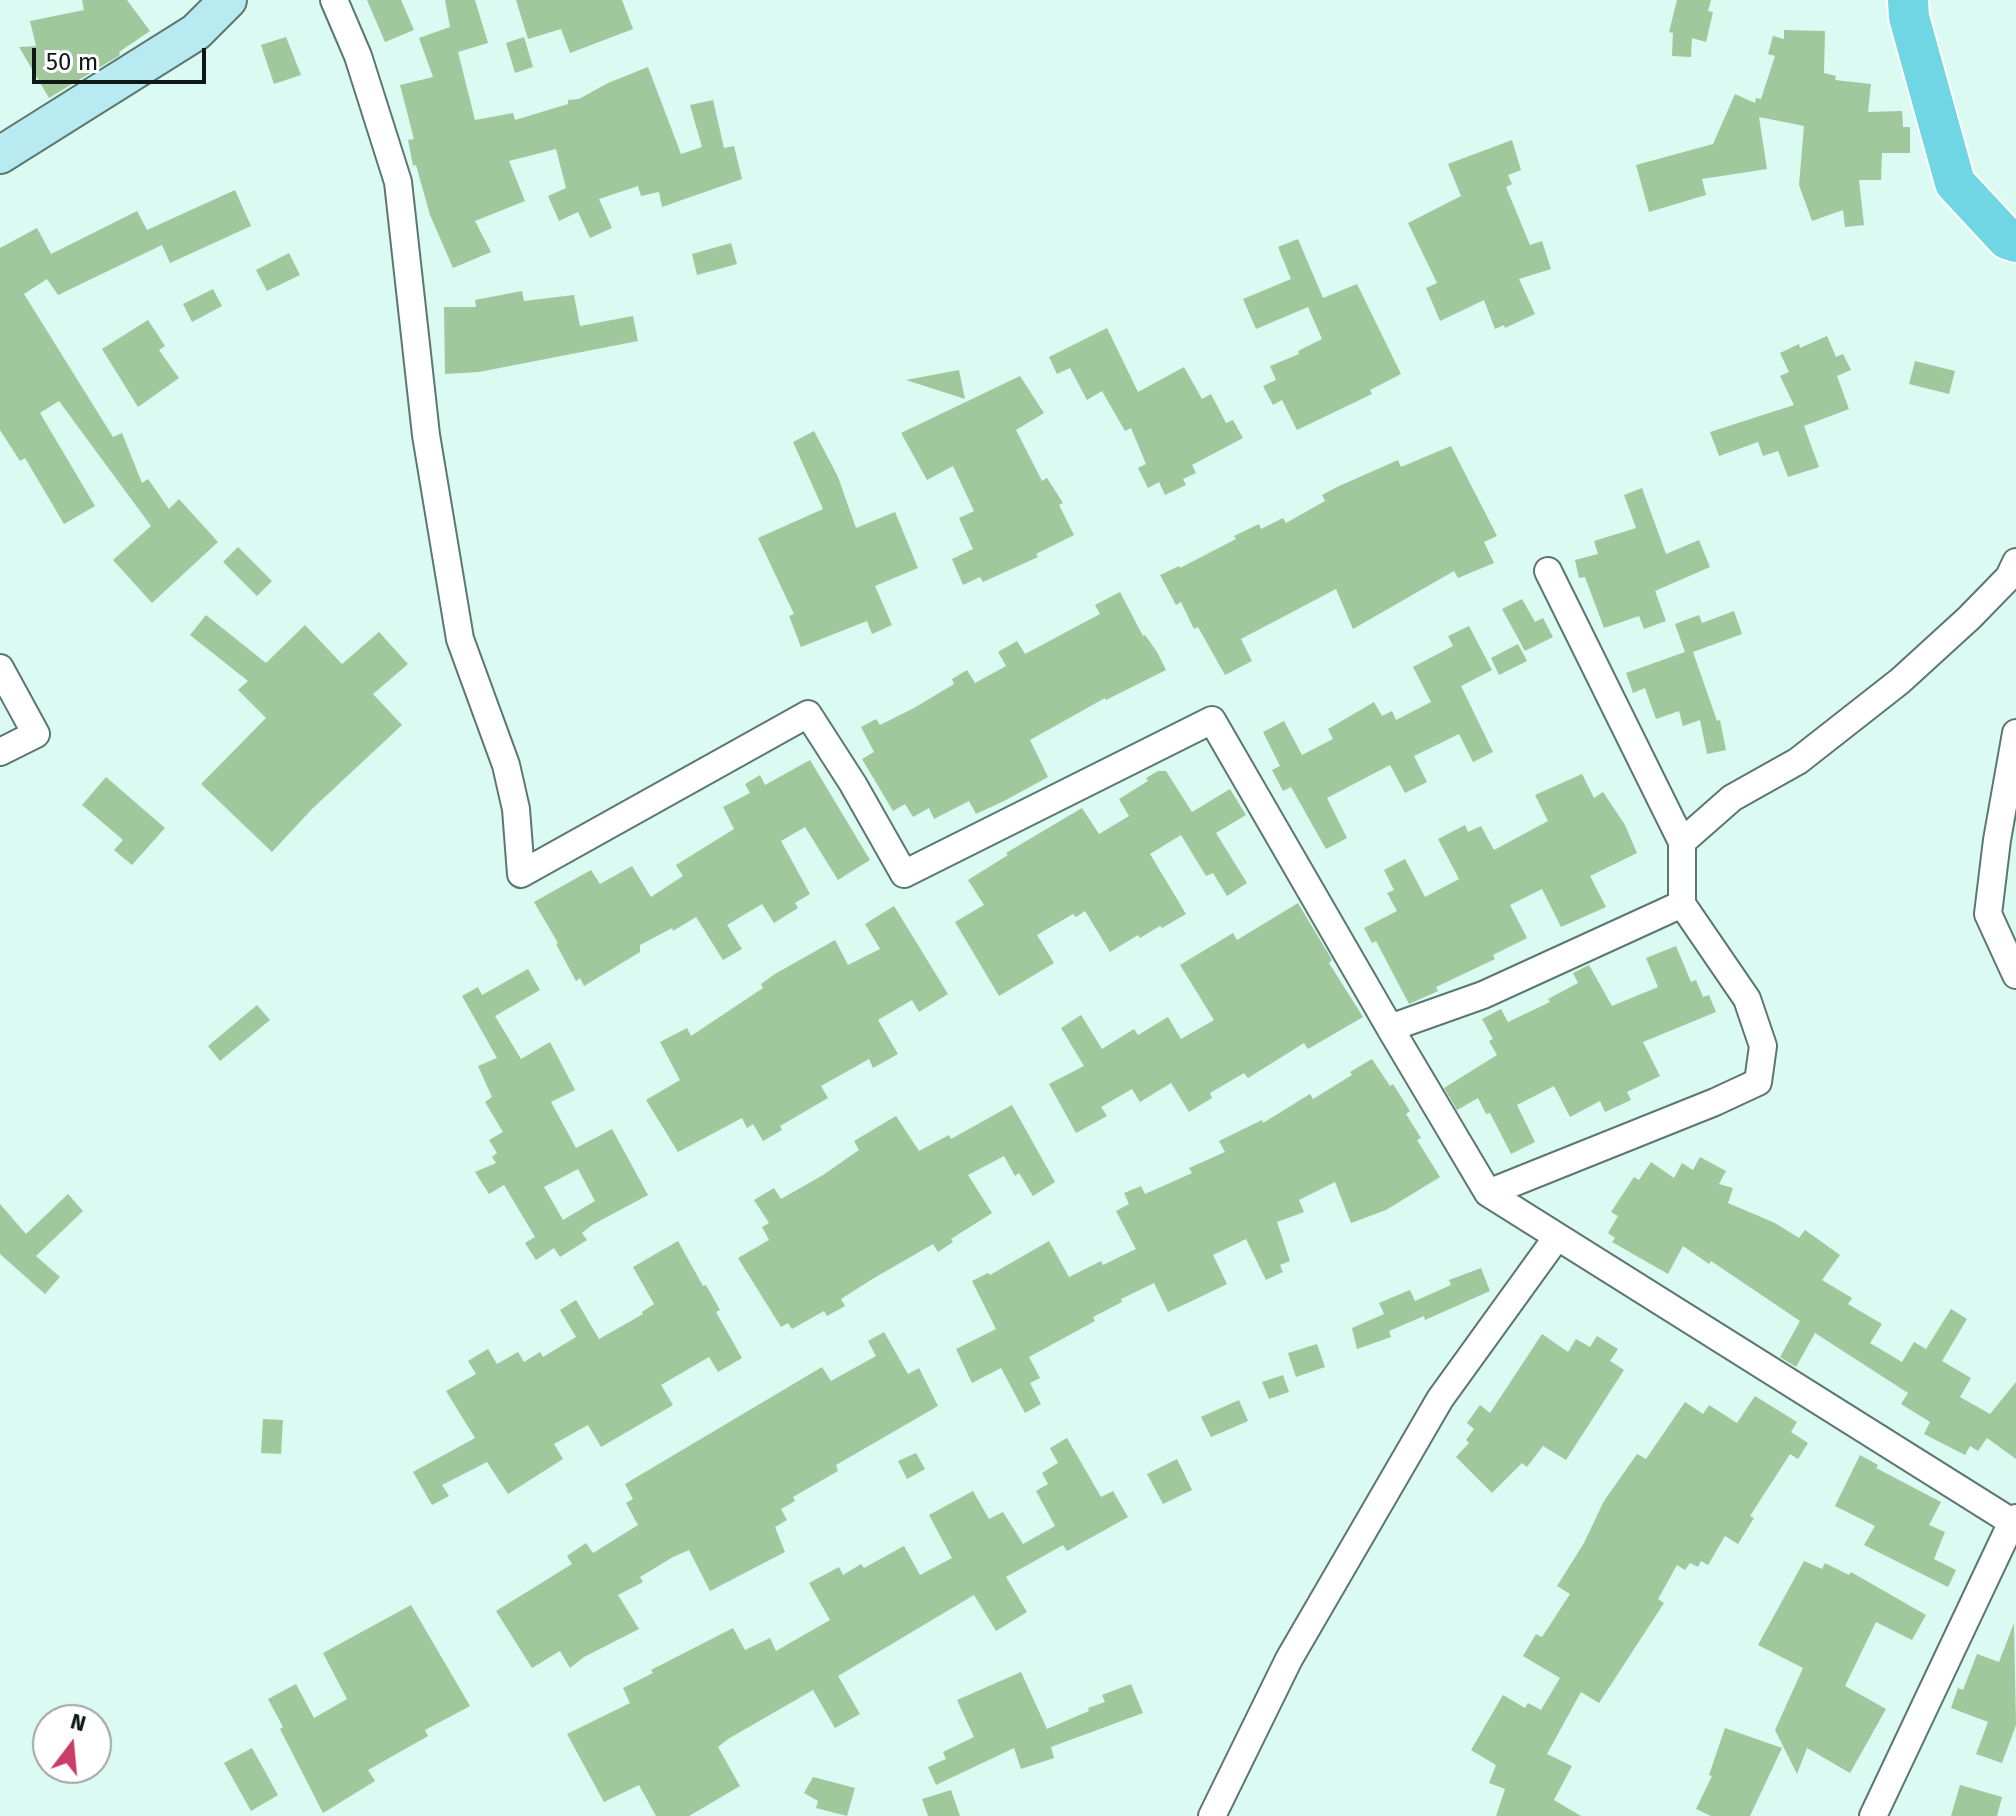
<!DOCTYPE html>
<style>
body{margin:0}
#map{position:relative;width:2016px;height:1816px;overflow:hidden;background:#dbfaf1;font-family:"Fira Sans",sans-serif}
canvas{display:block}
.north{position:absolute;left:32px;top:1704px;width:80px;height:80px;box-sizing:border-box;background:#fff;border:2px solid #9fa3a2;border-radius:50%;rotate:16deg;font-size:22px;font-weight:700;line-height:32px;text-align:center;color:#0e1916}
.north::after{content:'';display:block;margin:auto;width:28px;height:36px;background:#ca3d69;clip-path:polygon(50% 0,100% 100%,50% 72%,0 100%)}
.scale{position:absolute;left:32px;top:48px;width:174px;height:36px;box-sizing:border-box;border:4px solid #0e1916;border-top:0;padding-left:10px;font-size:24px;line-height:28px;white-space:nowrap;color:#0e1916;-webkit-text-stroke:6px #fff;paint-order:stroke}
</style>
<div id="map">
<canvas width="2016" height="1816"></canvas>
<div class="north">N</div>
<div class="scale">50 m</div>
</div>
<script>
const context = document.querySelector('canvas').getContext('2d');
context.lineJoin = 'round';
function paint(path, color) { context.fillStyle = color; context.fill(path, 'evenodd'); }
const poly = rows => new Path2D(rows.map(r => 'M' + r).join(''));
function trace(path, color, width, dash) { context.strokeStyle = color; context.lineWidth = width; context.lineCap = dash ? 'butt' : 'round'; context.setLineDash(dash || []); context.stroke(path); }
const building = poly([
 [82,0,127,0,150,31,119,52,120,55,49,98,19,47,36,46,30,21,84,10],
 [367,0,401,0,414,30,385,42],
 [445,0,475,0,488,43,458,52,475,120,513,113,515,120,568,104,568,100,579,99,608,83,648,67,681,154,702,147,690,105,713,100,724,148,734,146,742,179,662,207,659,192,641,196,638,186,599,199,612,228,590,238,578,212,559,221,548,196,566,188,556,149,509,161,525,201,475,221,491,252,453,268,430,215,416,165,413,166,408,140,414,139,400,85,433,77,419,38,450,27],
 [516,0,622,0,633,29,570,53,561,29,528,39],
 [1677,0,1711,0,1708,11,1713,12,1706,42,1692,38,1691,57,1672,56,1673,33,1669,32],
 [1784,30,1825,31,1824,73,1836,76,1835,80,1871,84,1868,112,1902,111,1903,127,1910,127,1910,153,1882,153,1881,180,1859,180,1864,225,1845,227,1843,210,1812,221,1799,185,1804,126,1759,117,1767,169,1702,179,1706,195,1649,212,1636,165,1713,144,1735,94,1755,103,1756,98,1761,99,1775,56,1768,54,1773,36,1784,39],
 [286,37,301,75,274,84,261,45],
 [524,37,533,67,515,73,506,43],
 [1512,140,1521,170,1508,175,1512,184,1506,187,1530,245,1542,241,1551,269,1519,279,1535,314,1505,328,1504,325,1495,329,1484,300,1440,321,1426,288,1437,283,1408,223,1461,196,1448,164],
 [235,190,251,226,170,263,162,245,58,295,47,279,24,294,113,437,122,433,142,483,148,479,169,509,179,499,218,542,152,603,113,560,151,526,59,401,40,413,95,506,64,524,25,458,20,461,0,430,0,248,37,228,51,254,137,211,147,230],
 [1298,239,1323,298,1357,284,1401,374,1370,390,1372,394,1297,430,1282,400,1273,405,1263,386,1276,380,1270,366,1299,354,1298,351,1322,339,1308,307,1256,329,1243,299,1291,279,1278,247],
 [731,243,737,264,697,275,692,254],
 [289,253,300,275,267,291,256,270],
 [213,289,222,306,192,322,183,304],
 [522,291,524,301,574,295,580,326,633,316,638,341,479,372,445,374,444,307,476,307,475,300],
 [148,320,165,346,159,350,179,378,138,407,102,349],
 [1107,328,1138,392,1184,367,1202,399,1211,394,1226,423,1233,420,1243,438,1192,465,1196,473,1183,479,1186,485,1165,495,1159,482,1148,488,1138,468,1146,464,1131,428,1125,431,1102,391,1087,400,1070,368,1057,374,1049,357],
 [1827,336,1836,357,1843,354,1851,370,1837,376,1849,409,1804,426,1819,467,1788,477,1778,451,1763,456,1758,442,1719,456,1710,432,1794,405,1780,376,1789,372,1780,353,1799,344,1800,348],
 [1915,361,1955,371,1949,394,1909,384],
 [959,370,965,399,906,380],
 [1020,376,1044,413,1016,430,1042,481,1047,478,1063,503,1059,505,1074,535,1036,554,1038,557,983,582,980,577,963,585,952,559,973,549,959,518,974,511,953,466,927,480,901,433],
 [814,431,838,477,856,528,895,512,918,568,875,586,892,625,872,634,867,621,801,647,789,616,794,614,758,538,823,509,793,442],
 [1451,446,1497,536,1484,542,1494,563,1458,578,1454,571,1353,629,1336,589,1241,639,1252,661,1225,675,1198,627,1194,629,1181,602,1176,605,1160,575,1179,566,1180,568,1236,539,1234,536,1259,524,1261,529,1283,518,1286,523,1325,501,1322,495,1337,487,1398,460,1401,467],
 [1642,488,1666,554,1699,540,1710,567,1655,591,1666,621,1644,629,1639,616,1604,628,1585,577,1579,578,1575,560,1598,554,1594,541,1636,528,1624,495],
 [238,547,272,581,257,596,223,562],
 [1120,592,1143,636,1145,635,1157,652,1166,670,1106,700,1105,698,1030,740,1048,777,1004,801,976,814,969,801,934,819,929,808,913,817,905,804,893,811,862,759,874,752,861,727,876,719,880,725,914,708,954,684,952,679,967,670,975,683,1006,666,998,652,1017,641,1025,654,1100,614,1095,605],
 [1522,599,1535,622,1543,618,1553,637,1525,651,1502,609],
 [1734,611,1742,634,1693,652,1717,721,1720,720,1726,750,1707,754,1700,720,1683,726,1679,711,1656,719,1645,688,1633,693,1626,673,1685,652,1675,624,1699,615,1702,623],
 [206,615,266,663,305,625,342,664,379,632,408,664,373,694,402,725,312,809,272,852,201,784,266,718,238,690,248,681,190,635],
 [1469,626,1492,670,1461,686,1493,752,1473,762,1459,734,1414,756,1427,782,1405,793,1390,765,1327,798,1347,838,1326,849,1291,787,1283,791,1272,770,1280,766,1263,732,1284,721,1302,755,1333,739,1328,729,1374,702,1382,716,1392,711,1396,720,1431,702,1413,667,1453,646,1448,636],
 [1518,644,1527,661,1499,675,1491,658],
 [810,760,870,860,838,880,805,827,781,841,810,894,795,903,798,908,774,923,762,904,727,925,742,949,723,960,696,917,673,931,672,928,640,945,640,952,584,986,580,978,576,981,556,944,558,943,534,902,591,870,600,884,632,866,651,897,683,876,676,865,734,829,723,807,750,793,745,784,760,775,765,785],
 [1158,771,1166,771,1192,812,1230,789,1246,815,1216,833,1247,883,1227,896,1213,873,1206,876,1181,835,1150,854,1186,914,1162,928,1160,926,1140,938,1138,935,1110,952,1085,911,1076,917,1073,914,1037,935,1054,963,999,996,955,922,984,905,968,880,1008,855,1006,853,1082,808,1099,834,1129,816,1119,799,1148,781,1146,778],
 [1582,774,1594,798,1603,792,1625,825,1637,853,1590,876,1606,907,1561,927,1542,889,1510,905,1527,938,1493,955,1495,959,1436,987,1438,991,1409,1004,1376,941,1372,943,1364,928,1397,911,1387,893,1394,890,1384,870,1405,859,1425,897,1459,879,1438,839,1465,825,1468,832,1481,826,1494,850,1548,821,1535,795],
 [106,777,165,828,132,865,114,850,123,840,82,805],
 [1298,903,1332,960,1329,963,1363,1017,1308,1049,1304,1043,1248,1078,1244,1073,1210,1093,1212,1098,1189,1112,1171,1083,1140,1102,1132,1089,1101,1107,1107,1116,1076,1133,1049,1084,1084,1066,1061,1028,1081,1015,1102,1049,1134,1029,1138,1035,1168,1017,1181,1039,1214,1020,1180,965,1233,933,1237,940],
 [894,906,948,994,919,1012,912,1000,878,1020,898,1054,873,1068,869,1059,821,1086,828,1098,780,1126,782,1130,763,1141,753,1124,747,1128,742,1118,678,1152,646,1100,680,1080,660,1042,687,1028,691,1036,763,988,761,984,775,974,835,940,848,965,880,949,865,924],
 [1676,946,1691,982,1696,980,1703,997,1709,995,1716,1012,1643,1042,1660,1076,1627,1092,1631,1100,1605,1112,1600,1101,1570,1117,1554,1086,1517,1105,1535,1142,1511,1154,1490,1113,1486,1114,1478,1098,1457,1110,1444,1088,1497,1055,1489,1041,1493,1039,1482,1019,1501,1009,1508,1022,1550,1002,1548,999,1578,983,1573,973,1589,965,1612,1006,1658,987,1646,958],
 [528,969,540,990,495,1016,521,1059,550,1042,575,1090,551,1102,576,1148,612,1129,648,1195,592,1225,582,1233,587,1240,560,1257,554,1248,536,1260,525,1243,535,1237,504,1185,489,1194,475,1172,496,1163,492,1157,497,1153,489,1140,503,1132,485,1102,492,1097,478,1066,497,1058,462,996,478,987,482,995],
 [578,1169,595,1201,563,1220,544,1187],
 [257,1005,270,1020,220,1061,208,1046],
 [1372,1059,1390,1086,1393,1084,1410,1111,1406,1114,1421,1138,1417,1140,1440,1177,1386,1210,1351,1223,1335,1182,1299,1200,1304,1212,1277,1222,1290,1261,1280,1265,1283,1272,1266,1280,1246,1239,1213,1255,1227,1284,1194,1300,1168,1312,1154,1283,1121,1299,1122,1302,1093,1317,1095,1321,1029,1357,1040,1378,1030,1383,1041,1404,1025,1413,1001,1368,972,1383,956,1349,996,1329,972,1281,988,1273,990,1275,1049,1241,1069,1277,1101,1261,1103,1265,1136,1249,1116,1211,1129,1204,1124,1193,1141,1186,1145,1194,1192,1173,1189,1168,1225,1152,1219,1141,1262,1120,1263,1123,1310,1094,1313,1099,1352,1075,1350,1072],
 [1012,1105,1055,1182,1033,1196,1019,1173,1015,1176,1004,1156,968,1175,992,1213,951,1239,953,1242,938,1252,933,1244,874,1278,841,1299,845,1306,827,1316,824,1311,792,1329,788,1323,781,1327,738,1258,769,1240,762,1227,769,1223,754,1200,774,1188,781,1199,823,1175,859,1150,854,1141,896,1116,919,1151,949,1135,951,1139],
 [1700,1157,1726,1171,1719,1184,1733,1188,1728,1203,1775,1223,1799,1238,1805,1230,1840,1255,1822,1280,1852,1298,1848,1304,1882,1324,1870,1343,1902,1362,1914,1342,1926,1349,1951,1309,1967,1319,1942,1361,1971,1378,1960,1397,1990,1414,2016,1382,2016,1459,1987,1438,1978,1451,1970,1446,1965,1455,1924,1434,1930,1422,1901,1404,1908,1393,1815,1333,1796,1367,1780,1357,1800,1321,1711,1261,1709,1264,1683,1246,1668,1274,1612,1242,1615,1238,1608,1233,1618,1216,1611,1212,1634,1177,1639,1180,1651,1162,1674,1178,1682,1163,1693,1170],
 [68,1194,83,1211,36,1256,60,1277,45,1294,0,1254,0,1204,26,1234],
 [678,1241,703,1286,706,1285,720,1310,716,1312,742,1358,718,1372,709,1357,661,1385,673,1405,601,1447,588,1425,554,1444,563,1459,508,1494,487,1462,442,1485,449,1496,432,1505,413,1472,475,1438,446,1391,476,1374,468,1361,488,1349,497,1364,518,1352,524,1362,540,1352,543,1357,576,1337,560,1310,576,1300,599,1339,643,1314,642,1312,654,1304,633,1267],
 [1481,1268,1490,1291,1425,1320,1424,1316,1389,1331,1391,1337,1357,1349,1352,1328,1384,1314,1379,1303,1410,1290,1415,1301,1451,1285,1449,1280],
 [884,1332,908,1374,919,1368,938,1406,836,1465,838,1471,793,1497,795,1501,781,1509,787,1520,775,1527,785,1552,710,1591,689,1550,673,1557,640,1577,643,1582,618,1595,639,1629,584,1657,570,1668,560,1651,532,1668,496,1611,572,1564,567,1556,586,1543,593,1553,638,1525,626,1503,633,1499,625,1484,822,1367,831,1381,876,1356,868,1341],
 [1542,1334,1568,1352,1576,1339,1590,1347,1597,1336,1618,1349,1610,1361,1624,1370,1566,1460,1543,1446,1527,1467,1522,1463,1492,1493,1456,1457,1469,1443,1466,1440,1474,1429,1467,1423,1480,1405,1490,1413],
 [1317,1344,1325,1367,1296,1377,1288,1353],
 [1283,1375,1289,1392,1269,1399,1262,1382],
 [1755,1396,1797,1422,1791,1432,1808,1443,1798,1459,1790,1454,1750,1516,1754,1518,1738,1544,1725,1536,1708,1565,1701,1561,1698,1567,1690,1563,1685,1570,1677,1565,1658,1599,1664,1603,1599,1703,1581,1692,1547,1754,1572,1766,1554,1800,1581,1816,1496,1816,1505,1789,1489,1783,1496,1765,1471,1750,1503,1695,1525,1708,1528,1703,1541,1710,1560,1678,1523,1656,1536,1634,1542,1637,1570,1594,1557,1586,1584,1543,1604,1501,1637,1454,1646,1459,1685,1402,1703,1414,1709,1405,1737,1423],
 [1239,1400,1248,1421,1211,1437,1201,1417],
 [263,1419,283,1420,281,1454,261,1453],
 [1067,1438,1101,1497,1113,1491,1128,1517,1067,1551,1063,1545,1006,1577,1027,1612,996,1631,974,1595,838,1676,860,1714,835,1728,813,1690,728,1739,718,1747,740,1786,689,1816,656,1816,639,1785,604,1802,567,1734,630,1703,623,1688,653,1673,651,1670,733,1628,745,1650,770,1638,776,1651,830,1620,809,1583,839,1567,843,1575,861,1564,864,1568,904,1546,920,1575,952,1558,929,1515,973,1491,989,1519,1003,1512,1023,1544,1055,1526,1036,1491,1048,1484,1042,1473,1058,1463,1050,1448],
 [916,1453,925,1469,907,1479,898,1461],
 [1860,1455,1878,1465,1876,1468,1941,1502,1929,1525,1945,1532,1934,1559,1956,1570,1948,1587,1864,1545,1875,1526,1835,1506],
 [1177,1459,1192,1490,1163,1504,1147,1474],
 [1804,1561,1822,1569,1825,1563,1849,1575,1851,1572,1926,1615,1912,1640,1876,1622,1845,1686,1886,1709,1850,1773,1807,1748,1797,1774,1775,1730,1803,1668,1758,1645],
 [411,1605,470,1706,425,1730,428,1736,368,1770,375,1781,323,1813,280,1729,283,1727,268,1699,296,1684,314,1718,347,1699,323,1653],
 [2014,1623,2016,1725,2002,1763,1976,1754,1988,1722,1951,1708,1958,1688,1963,1690,1977,1654,1999,1662],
 [1021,1672,1047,1729,1089,1711,1088,1708,1105,1702,1102,1695,1131,1684,1143,1713,1051,1747,1054,1758,1021,1769,1014,1748,936,1785,928,1767,946,1759,943,1752,974,1737,957,1700],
 [1725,1728,1782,1748,1750,1816,1711,1816,1696,1809,1712,1776,1709,1775],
 [252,1748,278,1795,251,1811,224,1763],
 [813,1777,855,1788,847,1816,816,1808,818,1801,804,1793],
 [1960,1785,2002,1797,1997,1816,1951,1816],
 [951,1790,960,1816,928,1816,922,1799]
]);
const street = poly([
 [334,0,358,56,398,182,426,435,460,639,506,765,516,809,521,874,808,714,853,784,904,874,1212,720,1390,1028,1483,995,1682,904],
 [0,668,36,734,0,752],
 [2016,733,1997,840,1988,914,2016,975],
 [1682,842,1732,798,1798,761,1900,681,1969,618,2009,577,2016,562],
 [1390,1028,1488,1193,2012,1522],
 [1488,1193,1715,1102,1758,1082,1763,1046,1747,999,1682,904,1682,842,1548,571],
 [1212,1816,1289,1659,1440,1399,1557,1237],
 [1873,1816,2012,1522,2016,1518]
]);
const secondary = poly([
 [0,155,196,32,228,0]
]);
const primary = poly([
 [1908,0,1909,17,1955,183,2007,239,2016,242]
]);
paint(building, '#a1c79d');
trace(street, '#5c7770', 30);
trace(secondary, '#5c7770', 40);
trace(primary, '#fff', 44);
trace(street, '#fff', 26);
trace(secondary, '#b8eaf1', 36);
trace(primary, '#70d6e3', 40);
</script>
